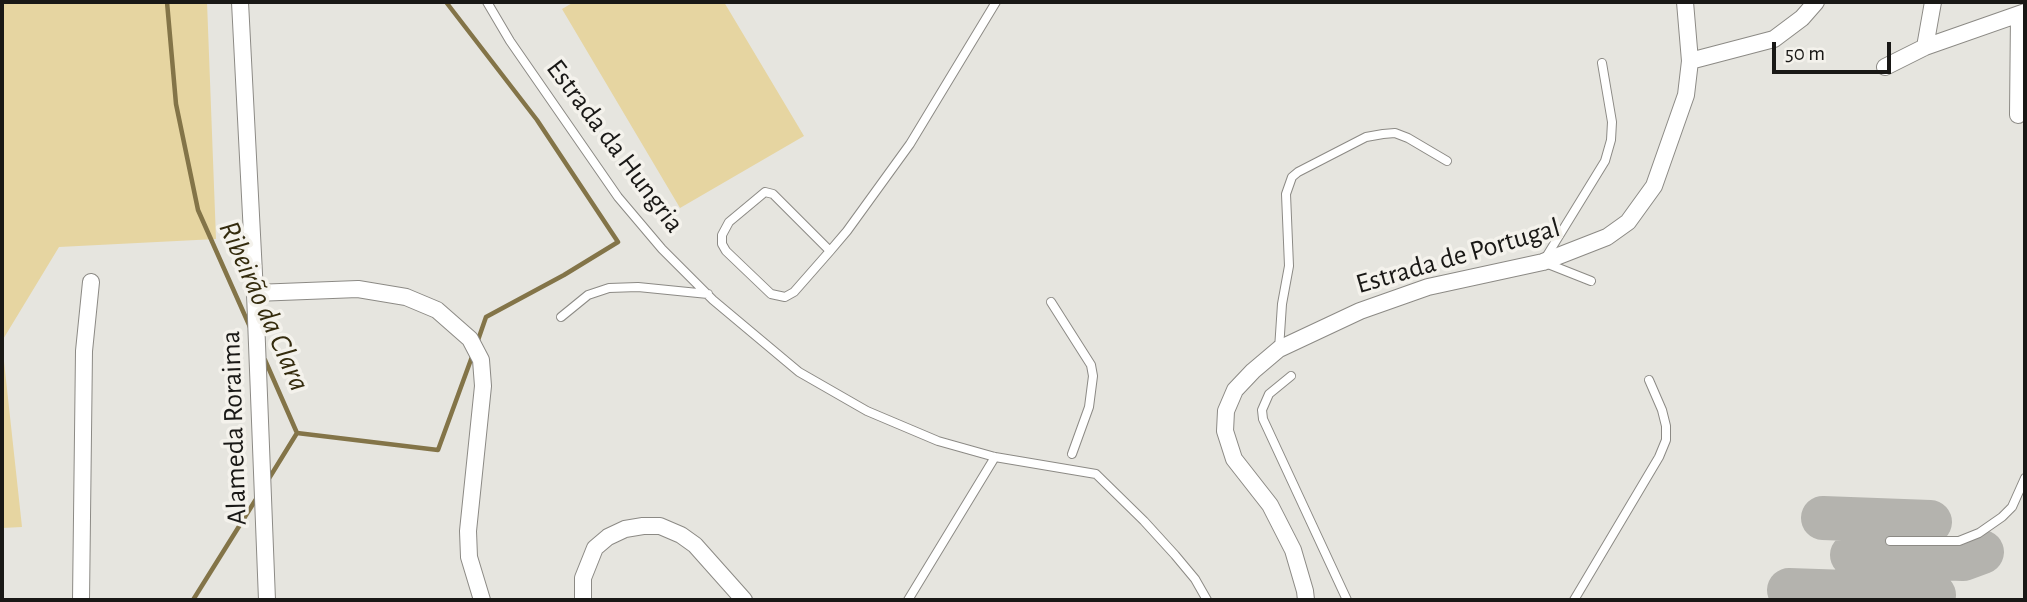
<!DOCTYPE html>
<meta charset="utf-8">
<style>
body{margin:0}
#map{position:relative;width:2027px;height:602px;overflow:hidden;background:#e6e5df;font-family:"Alegreya Sans",sans-serif}
canvas{display:block}
.frame{position:absolute;inset:0;border:4px solid #191816;pointer-events:none}
.scale{position:absolute;left:1772px;top:42px;width:119px;height:32px;box-sizing:border-box;border:4px solid #191816;border-top:0;padding-left:9px;font-size:21px;line-height:24px;white-space:nowrap;color:#191816;-webkit-text-stroke:5px #f4f2ec;paint-order:stroke}
</style>
<div id="map">
<canvas width="2027" height="602"></canvas>
<div class="frame"></div>
<div class="scale">50 m</div>
</div>
<script>
const context = document.querySelector('canvas').getContext('2d');
context.lineJoin = 'round';
function paint(path, color) { context.fillStyle = color; context.fill(path, 'evenodd'); }
const poly = rows => new Path2D(rows.map(r => 'M' + r).join(''));
function trace(path, color, width, dash) { context.strokeStyle = color; context.lineWidth = width; context.lineCap = dash ? 'butt' : 'round'; context.setLineDash(dash || []); context.stroke(path); }
function label(font, color, halo, rows, align = 'center') {
  context.font = font + ' "Alegreya Sans",sans-serif'; context.lineWidth = 7; context.setLineDash([]); context.textBaseline = 'middle'; context.strokeStyle = halo; context.fillStyle = color; for (const [text, x, y, turn = 0] of rows) {
    context.save(); context.translate(x, y); context.rotate((+turn || 0) * Math.PI / 180); context.textAlign = isNaN(turn) ? turn : align; if (halo) context.strokeText(text, 0, 0); context.fillText(text, 0, 0); context.restore();
  }
}
const green = poly([
 [2,2,207,2,216,239,59,247,2,341],
 [574,2,724,2,804,136,680,208,562,9],
 [2,343,22,527,2,528]
]);
const stream = poly([
 [167,2,176,104,198,210,250,327],
 [446,2,537,120,618,242,564,275,486,317,477,343],
 [265,360,297,433,268,480],
 [297,433,438,450,473,354],
 [193,600,258,496]
]);
const taxiway = poly([
 [1823,518,1930,522],
 [1852,555,1963,559,1982,552],
 [1789,590,1934,595]
]);
const service = poly([
 [487,2,510,41,618,197,662,249,713,300,799,372,867,411,938,441,995,457,1096,474,1144,521,1175,555,1195,579,1207,600],
 [830,251,773,194,765,192,729,222,722,235,722,244,726,251,771,294,785,297,794,292,830,251,847,231,910,144,996,2],
 [1591,281,1543,262,1605,161,1611,140,1612,122,1602,63],
 [1051,302,1091,365,1093,376,1089,407,1072,454],
 [561,317,588,295,609,288,638,287,708,294],
 [1279,349,1282,304,1289,266,1286,194,1292,177,1298,172,1366,137,1383,134,1395,133,1408,138,1447,161],
 [1291,376,1269,394,1262,410,1263,419,1347,600],
 [1890,541,1959,541,1979,533,2002,517,2012,507,2025,478],
 [908,600,995,457],
 [1574,600,1659,457,1666,440,1666,426,1662,410,1649,380]
]);
const minor = poly([
 [240,2,255,293,267,600],
 [1925,47,1933,2],
 [1690,61,1774,39,1802,18,1816,2],
 [1885,67,1925,47,2025,12],
 [2018,115,2019,15],
 [255,293,358,289,406,297,437,310,470,339,481,360,483,386,468,531,469,557,482,600],
 [81,600,84,351,91,282],
 [583,600,583,578,595,548,608,537,625,529,643,526,660,526,681,535,695,545,744,600],
 [1306,600,1305,591,1293,550,1270,505,1234,459,1225,431,1226,411,1235,390,1253,371,1279,349,1360,311,1428,287,1543,262,1607,237,1628,222,1654,186,1686,95,1690,61,1685,2]
]);
const streetNames = [
 ["Estrada da Hungria",615,146,53],
 ["Estrada de Portugal",1458,256,-16],
 ["Alameda Roraima",234,428,-92]
];
const waterNames = [
 ["Ribeirão da Clara",264,306,66]
];
paint(green, '#e6d5a1');
trace(stream, '#837448', 4.5);
trace(taxiway, '#b4b3ae', 44);
trace(service, '#8c8a85', 10);
trace(minor, '#8c8a85', 18);
trace(service, '#fff', 8);
trace(minor, '#fff', 16);
label('28px', '#191816', '#f4f2ec', streetNames);
label('italic 30px', '#342b0d', '#f4f2ec', waterNames);
</script>
